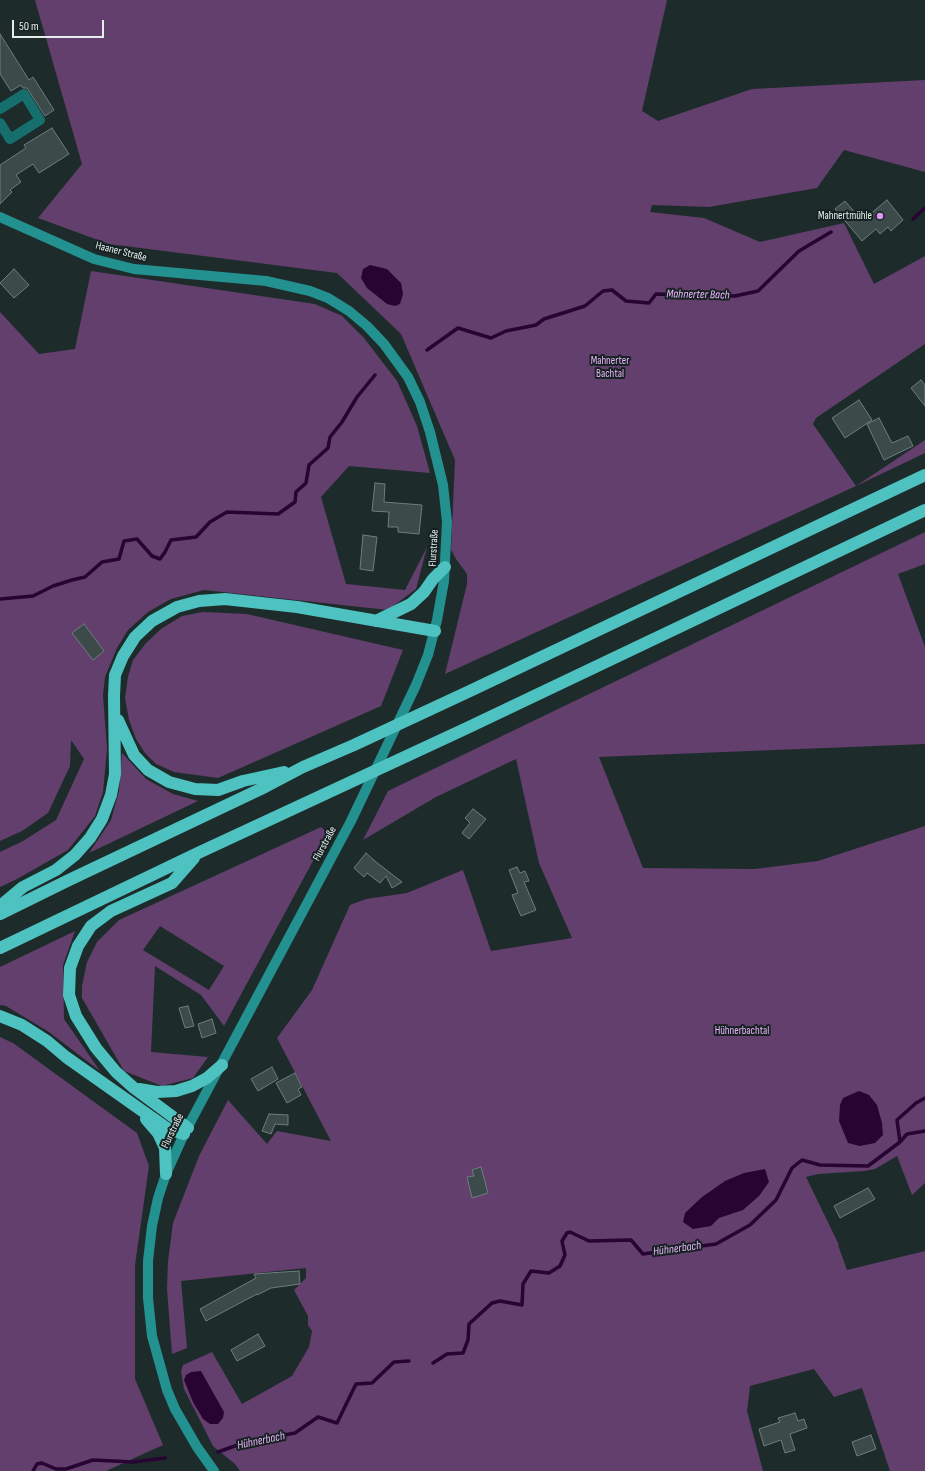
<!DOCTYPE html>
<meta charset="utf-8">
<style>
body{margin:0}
#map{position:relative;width:925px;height:1471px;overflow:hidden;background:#1e2b2b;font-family:"Sofia Sans Condensed",sans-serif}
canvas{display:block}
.scale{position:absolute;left:12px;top:20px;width:92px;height:18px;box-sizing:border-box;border:2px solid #e4ecec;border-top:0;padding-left:5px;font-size:12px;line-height:14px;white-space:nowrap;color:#e4ecec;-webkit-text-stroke:3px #152221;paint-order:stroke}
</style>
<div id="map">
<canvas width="925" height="1471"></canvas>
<div class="scale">50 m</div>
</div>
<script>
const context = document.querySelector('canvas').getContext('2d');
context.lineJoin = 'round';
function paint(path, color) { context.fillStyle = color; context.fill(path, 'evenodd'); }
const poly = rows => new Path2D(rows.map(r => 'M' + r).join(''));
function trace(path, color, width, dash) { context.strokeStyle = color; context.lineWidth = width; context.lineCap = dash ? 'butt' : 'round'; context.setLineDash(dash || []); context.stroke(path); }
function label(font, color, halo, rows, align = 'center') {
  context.font = font + ' "Sofia Sans Condensed",sans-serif'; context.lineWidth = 4; context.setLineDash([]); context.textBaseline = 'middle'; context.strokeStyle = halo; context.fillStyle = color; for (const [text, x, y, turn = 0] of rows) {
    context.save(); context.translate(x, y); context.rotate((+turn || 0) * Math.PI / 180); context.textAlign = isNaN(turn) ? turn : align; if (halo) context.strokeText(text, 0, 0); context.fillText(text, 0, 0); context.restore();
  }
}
const green = poly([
 [35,0,667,0,642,111,658,121,752,89,925,80,925,172,844,150,817,188,709,207,652,205,650,212,704,218,760,242,844,223,874,284,925,256,925,344,816,418,813,424,856,486,925,440,925,453,856,486,445,674,467,584,467,574,456,559,451,550,455,460,401,334,337,273,109,244,38,218,82,164],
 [91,271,315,304,342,316,364,338,397,381,417,426,430,473,349,466,321,497,346,584,405,590,427,547,416,589,388,610,204,590,171,599,148,612,128,630,117,648,105,677,103,695,107,749,103,792,95,816,68,850,17,879,0,887,0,852,23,841,56,820,84,759,71,740,70,766,48,813,22,831,0,841,0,312,39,354,75,349],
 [925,532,925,564,898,574,925,647,925,744,599,757,643,868,755,869,818,861,925,826,925,1183,912,1195,897,1156,875,1169,864,1171,818,1174,806,1177,839,1245,838,1245,847,1270,925,1251,925,1471,890,1471,862,1388,834,1397,814,1369,750,1386,747,1411,763,1471,240,1471,235,1464,213,1446,184,1389,181,1371,183,1365,212,1352,242,1404,292,1376,309,1347,312,1331,308,1325,308,1316,294,1290,306,1278,306,1268,181,1281,187,1348,172,1354,167,1289,168,1261,173,1223,199,1156,228,1100,267,1144,277,1131,331,1141,277,1038,312,990,350,905,366,899,407,893,463,870,491,951,572,938,539,863,516,759,436,797,363,840,388,791],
 [203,612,247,614,403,650,381,706,218,778,174,772,156,764,145,753,136,739,129,720,125,698,128,677,133,660,146,643,161,629,182,616],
 [122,753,146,779,173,794,198,801,89,853,111,820,119,791],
 [321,827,328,833,224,1026,201,995,155,966,151,1052,208,1057,193,1078,162,1086,124,1071,82,998,82,986,87,962,97,942,119,920],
 [160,926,224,966,209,990,143,950],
 [75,931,63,965,64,1019,100,1071,49,1032,6,1006,0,1005,0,967],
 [0,1037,13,1043,137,1133,149,1166,135,1265,135,1379,163,1445,106,1471,0,1471]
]);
const water = poly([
 [370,265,387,269,401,283,403,294,400,304,395,306,387,304,367,288,361,278,363,269],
 [859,1091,869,1095,877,1105,882,1123,883,1135,875,1143,860,1146,848,1143,839,1121,840,1105,843,1098],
 [765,1169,769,1182,759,1196,743,1210,719,1218,711,1226,693,1229,683,1222,685,1213,702,1197,725,1181,744,1173],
 [201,1371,224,1412,223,1418,218,1424,210,1424,203,1419,193,1402,184,1380,186,1375,191,1372]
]);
const stream = poly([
 [913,219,925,208],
 [427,350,458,328,491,338,506,331,536,325,544,319,585,306,603,291,612,290,626,301,649,303,656,294,735,296,758,291,799,251,831,232],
 [0,599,33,596,53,586,72,580,85,577,102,562,119,559,124,541,137,539,152,556,160,559,165,552,171,540,196,537,210,522,227,512,278,514,295,502,296,492,306,483,309,465,328,448,330,437,342,422,357,397,375,375],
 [900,1142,897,1120,916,1103,925,1098],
 [433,1363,447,1354,463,1353,468,1340,469,1324,492,1303,500,1301,522,1305,523,1284,531,1271,549,1273,560,1266,565,1255,562,1241,567,1233,570,1232,589,1241,631,1240,643,1254,716,1244,750,1225,776,1200,792,1168,802,1160,820,1165,868,1166,900,1142,907,1134,925,1131],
 [218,1452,243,1443,295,1433,318,1417,337,1423,356,1384,372,1383,394,1362,409,1361],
 [33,1471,37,1464,42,1463,56,1469,66,1469,93,1460,133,1462,165,1458]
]);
const building = poly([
 [0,34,29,80,33,77,54,110,45,116,27,88,23,88,21,85,11,91,0,74,0,34],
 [52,128,69,154,39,173,33,164,16,175,21,182,10,190,12,192,0,204,0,165,26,148,24,145,52,128],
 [887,200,903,220,891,231,888,227,880,234,876,229,862,241,835,209,845,201,862,221,887,200],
 [14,269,29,285,14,298,0,283,14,269],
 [921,380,925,385,925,406,911,388,921,380],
 [859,400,872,420,845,438,832,418,859,400],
 [879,418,892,443,908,436,913,446,884,460,867,424,879,418],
 [375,483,385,484,384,502,422,505,419,534,398,532,398,527,388,527,389,512,372,511,375,483],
 [363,535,377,537,373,571,360,569,363,535],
 [84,624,104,651,93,660,72,633,84,624],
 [473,809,486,819,469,839,462,833,470,823,465,818,473,809],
 [366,853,376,862,402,882,392,888,386,876,380,883,367,873,364,877,354,868,366,853],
 [517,867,520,873,525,871,529,881,524,882,536,910,521,916,512,895,518,893,509,870,517,867],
 [188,1006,194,1026,185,1028,179,1008,188,1006],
 [212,1019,216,1033,202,1038,198,1024,212,1019],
 [272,1067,278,1079,258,1091,251,1079,272,1067],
 [295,1073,302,1087,298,1089,301,1095,287,1103,276,1083,295,1073],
 [269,1114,288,1115,288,1125,275,1124,271,1134,262,1131,269,1114],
 [481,1167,488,1193,472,1198,467,1177,474,1176,472,1170,481,1167],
 [868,1188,875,1199,840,1218,834,1206,868,1188],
 [299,1271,300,1284,271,1288,257,1295,257,1294,206,1321,200,1309,256,1278,254,1274,299,1271],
 [258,1334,265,1346,237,1361,231,1350,258,1334],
 [795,1413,798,1421,804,1419,807,1428,790,1434,795,1450,785,1453,781,1440,764,1446,759,1429,780,1422,778,1418,795,1413],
 [871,1435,876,1449,857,1456,852,1442,871,1435]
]);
const minor = poly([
 [0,109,24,94,40,120,10,139,0,123]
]);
const secondary = poly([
 [0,217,94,259,134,269,266,281,310,291,328,298,349,311,367,326,384,344,408,377,420,402,430,432,443,485,447,522,444,581,437,620,428,655,416,685,351,821,184,1134,166,1174,158,1198,152,1226,148,1261,148,1298,152,1336,167,1390,175,1409,197,1447,214,1471]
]);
const motorway = poly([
 [376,621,411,604,424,592,433,579,445,567],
 [118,720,134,755,148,770,169,782,195,789,218,790,243,781,284,772],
 [0,906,23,887,56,870,75,855,90,838,102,819,111,795,115,774,114,696,115,675,123,656,135,637,152,621,177,607,199,601,225,599,297,607,435,631],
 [0,914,69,880,265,787,303,767,354,745,472,690,925,475],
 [0,948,198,853,467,728,925,510],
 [0,1016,22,1025,47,1041,66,1057,168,1129,184,1134],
 [139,1089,157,1092,176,1091,192,1086,207,1078,222,1065],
 [146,1119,158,1133,165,1148,166,1174],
 [188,1128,134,1088,116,1072,96,1048,76,1016,69,995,70,968,78,946,91,926,111,911,172,883,194,858]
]);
const markers = [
 [880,216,4,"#de98f3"]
];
const poiNames = [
 ["Mahnertmühle",872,216]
];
const streetNames = [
 ["Haaner Straße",121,252,14],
 ["Flurstraße",434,548,-87],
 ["Flurstraße",325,844,-62],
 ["Flurstraße",173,1131,-64]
];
const parkNames = [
 ["Mahnerter",610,361],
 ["Bachtal",610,374],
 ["Hühnerbachtal",742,1031]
];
const waterNames = [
 ["Mahnerter Bach",698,295,1],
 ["Hühnerbach",677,1249,-8],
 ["Hühnerbach",261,1441,-12]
];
paint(green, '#623f6c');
paint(water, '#280432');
trace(stream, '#280432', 3.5);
paint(building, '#3c4a4a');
trace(building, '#6e7d7d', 1);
trace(minor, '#166e6d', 10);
trace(secondary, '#229190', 10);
trace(motorway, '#4ec2c1', 12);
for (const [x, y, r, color] of markers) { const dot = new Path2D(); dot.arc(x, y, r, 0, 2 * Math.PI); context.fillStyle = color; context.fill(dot); trace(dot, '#152221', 1.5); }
label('11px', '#e4ecec', '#152221', poiNames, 'right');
label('11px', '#e4ecec', '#152221', streetNames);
label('11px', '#ebb4fc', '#152221', parkNames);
label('italic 12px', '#edb6fe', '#152221', waterNames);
</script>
